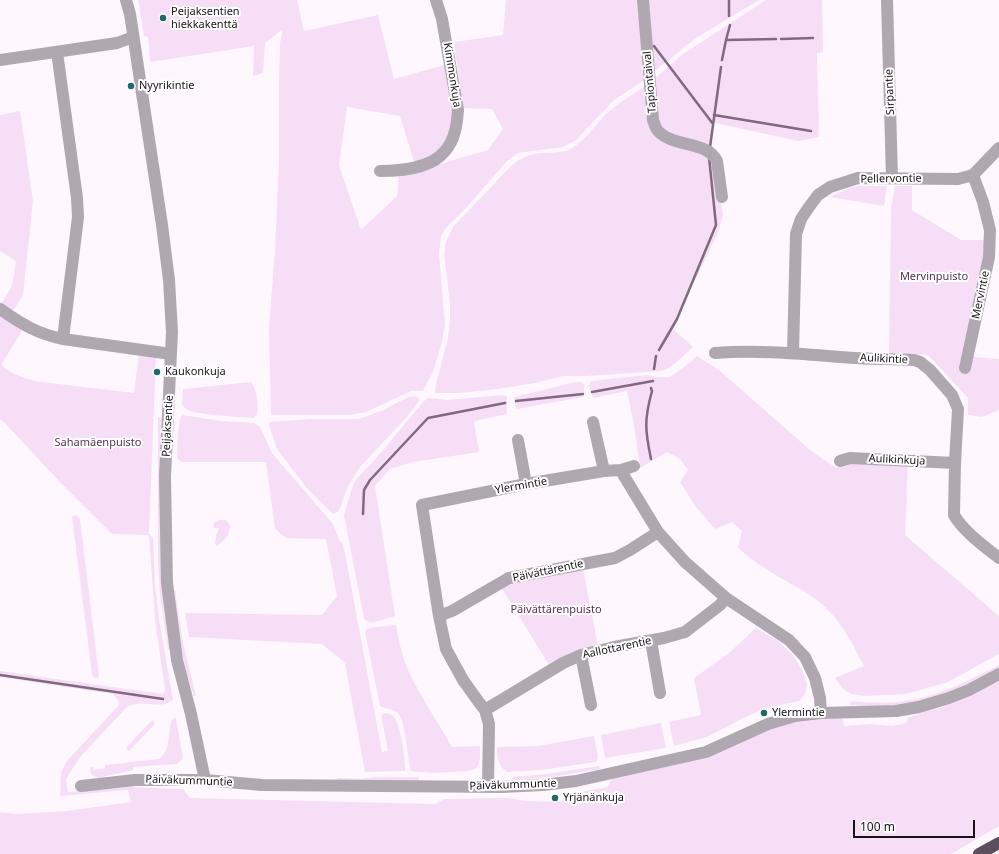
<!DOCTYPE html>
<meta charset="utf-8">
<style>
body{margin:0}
#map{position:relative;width:999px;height:854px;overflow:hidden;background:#fef7fe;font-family:"Noto Sans",sans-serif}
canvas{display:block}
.scale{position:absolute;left:853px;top:820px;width:122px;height:18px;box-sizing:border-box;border:2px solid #181217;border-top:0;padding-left:5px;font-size:12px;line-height:14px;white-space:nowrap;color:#181217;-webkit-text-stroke:3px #fff;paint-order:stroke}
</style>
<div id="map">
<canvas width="999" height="854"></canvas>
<div class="scale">100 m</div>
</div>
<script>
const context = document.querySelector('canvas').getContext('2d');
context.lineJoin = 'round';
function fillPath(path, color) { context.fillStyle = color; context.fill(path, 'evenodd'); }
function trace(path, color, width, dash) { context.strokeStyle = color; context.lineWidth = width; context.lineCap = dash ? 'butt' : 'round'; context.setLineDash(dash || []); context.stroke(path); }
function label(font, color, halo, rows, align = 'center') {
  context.font = font + ' "Noto Sans",sans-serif'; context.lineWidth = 4; context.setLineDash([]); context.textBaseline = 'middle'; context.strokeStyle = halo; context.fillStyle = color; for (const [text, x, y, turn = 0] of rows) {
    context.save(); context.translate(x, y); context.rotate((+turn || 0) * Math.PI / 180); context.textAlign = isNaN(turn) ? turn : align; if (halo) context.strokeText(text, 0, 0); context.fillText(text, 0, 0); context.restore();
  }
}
fillPath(new Path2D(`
 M 138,0 L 297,0 L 304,31 L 378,15 L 394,79 L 448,64 L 454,110 L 452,133 L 443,151 L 415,165 L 400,116 L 347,107 L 339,165 L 361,230 L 397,196 L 399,173 L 416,171 L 488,150 L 503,129 L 492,109 L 463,108 L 454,42 L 503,35 L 506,0 L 638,0 L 646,79 L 614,100 L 575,141 L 563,147 L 518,153 L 507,161 L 466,208 L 445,229 L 441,237 L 439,253 L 445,324 L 442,342 L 433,372 L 423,391 L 411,391 L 366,412 L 350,415 L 271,415 L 269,327 L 275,251 L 279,161 L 279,79 L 280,43 L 283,29 L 265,43 L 263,73 L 253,76 L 254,46 L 150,62 L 148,37 L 144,36 Z
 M 647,0 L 759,0 L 696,38 L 655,71 L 653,70 Z
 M 766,0 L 822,0 L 823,52 L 817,53 L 819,137 L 798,141 L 711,122 L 712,146 C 694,142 668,140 658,123 C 655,118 654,88 653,80 L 683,54 Z
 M 648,85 L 650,123 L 704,153 L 714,161 L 723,215 L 718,233 L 672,328 L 693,347 L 671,367 L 662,371 L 586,376 L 563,376 L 535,383 L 497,389 L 459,393 L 435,393 L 436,384 L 448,338 L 450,321 L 450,303 L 444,253 L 446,242 L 453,227 L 511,166 C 517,161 523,157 530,155 C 544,151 560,155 572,148 C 586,140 594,126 605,115 C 618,103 633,94 648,85 Z
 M 20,111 L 33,201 L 23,295 L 11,314 L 0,306 L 12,286 L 16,261 L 0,251 L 0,115 Z
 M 858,186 L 887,186 L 884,206 L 830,197 L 849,188 Z
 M 895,186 L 912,186 L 912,210 L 961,240 L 985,240 L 973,357 L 999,359 L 999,410 L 982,417 L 968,415 L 968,398 L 928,355 L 889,353 L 891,208 Z
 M 0,314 L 22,331 L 1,365 L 14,374 L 34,381 L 134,393 L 139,354 L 156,355 L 149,534 L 153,538 L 155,585 L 159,619 L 173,700 C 158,711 144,698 127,707 L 81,756 L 67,777 L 66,780 L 68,792 L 130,787 L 183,789 L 190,798 L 434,804 L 445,799 L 509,798 L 525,801 L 560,802 L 586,791 L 608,787 L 614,773 L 706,752 L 768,724 L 842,712 L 844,726 L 871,724 L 892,726 L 906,723 L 908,718 L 923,712 L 944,707 L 999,681 L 999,826 L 951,854 L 0,854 L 0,812 L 18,814 L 67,811 L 131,802 L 128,790 L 60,796 L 61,773 L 66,762 L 118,706 L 119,702 L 113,694 L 0,677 L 0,671 L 163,694 L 165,690 L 155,619 L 149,535 L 112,534 L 58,480 L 5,423 L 0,419 Z
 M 697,356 L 719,370 L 810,450 L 836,468 L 863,459 L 908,466 L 905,535 L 999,616 L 999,654 L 948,682 L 906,694 L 865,696 L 851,694 L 842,688 L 835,678 L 864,666 C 853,645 843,624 825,607 C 807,590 783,581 763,567 C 754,561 746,555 738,548 L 742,531 L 732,522 L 715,529 L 696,507 L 680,482 L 688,470 L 680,459 L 667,452 L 640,468 L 634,425 L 627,391 L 593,398 L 589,385 L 591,381 L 646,375 L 658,377 L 670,377 L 683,368 Z
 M 251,382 C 257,391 259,404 257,415 L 253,418 C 241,417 194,415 186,409 C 184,408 184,406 182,404 L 183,389 Z
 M 575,382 L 581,382 L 584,385 L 584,397 L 516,409 L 514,398 L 515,397 Z
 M 503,395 L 507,397 L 507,414 L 474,421 L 479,452 L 413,462 L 390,469 L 375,486 L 395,616 L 371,623 L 364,619 L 344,515 L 353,485 L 358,477 L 373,462 L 423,402 L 428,398 L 447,400 Z
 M 415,396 L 419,398 L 419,401 L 406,418 L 360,467 L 348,486 L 339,511 L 333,514 L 306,487 L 277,449 L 269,425 L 269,422 L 311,419 L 359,419 L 383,410 L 408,397 Z
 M 183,415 L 221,421 L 254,423 L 260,427 L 272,453 L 333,524 L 339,540 L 342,543 L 345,553 L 382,752 L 388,751 L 381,716 L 384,713 C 387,713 391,714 393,716 C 400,721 406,761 405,771 L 365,772 L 345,663 L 322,644 L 189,637 L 185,613 L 322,615 L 337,596 L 326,539 L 286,538 L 275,529 L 266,462 L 181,462 L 177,458 L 178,433 L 180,418 Z
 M 158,417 L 161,417 L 161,454 L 171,648 L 168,649 L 160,595 L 158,563 Z
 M 75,515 L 79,517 L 80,519 L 99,676 L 98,678 L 94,678 L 92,674 L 72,517 Z
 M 218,520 L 226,520 L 230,526 C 229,536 225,540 217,546 L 215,544 L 216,535 L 219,529 L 218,528 L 214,528 L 213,524 Z
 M 583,569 L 598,646 L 571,653 L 549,665 L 501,587 L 512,582 Z
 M 172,590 L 175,590 L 183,643 L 196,696 L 194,696 C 181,663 178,626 172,590 Z
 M 396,625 C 399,641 402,657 409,672 C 421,698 438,722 452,747 L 480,746 L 480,757 L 479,764 L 475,769 L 468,771 L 434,773 L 411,771 L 410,769 C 408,757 405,720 398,713 C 393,709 386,709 380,706 L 365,632 L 367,629 L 375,627 Z
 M 756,628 L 777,640 L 793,655 L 802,670 L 807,684 L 805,694 L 799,701 L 766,708 L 743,718 L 707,737 L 674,746 L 669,722 L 701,715 L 694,678 L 728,654 Z
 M 999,665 L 999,670 C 980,679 961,690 941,696 C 910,705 882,708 850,705 L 850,702 L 852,701 C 872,703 891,704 910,700 C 942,695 971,679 999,665 Z
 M 173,718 L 176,718 L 183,758 L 177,764 L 133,767 L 133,770 L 98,778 L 92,775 L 90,771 L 91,767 L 93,767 L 94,770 L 105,768 L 105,765 L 159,759 C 173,748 166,732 173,718 Z
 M 152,720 L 155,724 L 129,751 L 126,748 Z
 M 661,723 L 666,748 L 605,758 L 601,735 Z
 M 594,736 L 598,757 L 597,761 L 595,762 L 542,770 L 507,772 C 498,766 497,757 497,747 L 538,746 Z
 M 599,766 L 600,769 L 552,777 L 517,780 L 511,779 L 513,777 L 546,774 Z
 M 377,777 L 419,777 L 419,782 L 336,780 L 338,778 L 361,779 Z`), '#f7def7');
trace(new Path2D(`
 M 729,0 L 729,16
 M 781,39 L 813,38
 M 726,40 L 776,39
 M 654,46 L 713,124
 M 722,60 L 726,40 L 730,25
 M 714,115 L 811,131
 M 710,147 L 721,67
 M 659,350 L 677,319 L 716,225 L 709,157
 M 654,369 L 656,356
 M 592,392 L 653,381
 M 516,401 L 583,394
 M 651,459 C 645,430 644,420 652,391 L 651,388
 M 363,514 L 364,490 L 370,480 L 428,418 L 505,403
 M 0,675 L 163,699`), '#806a7f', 2.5);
trace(new Path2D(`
 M 126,0 L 130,14 L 162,225 L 169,280 L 172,332 L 165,476 L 167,583 L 177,660 L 191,714 L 205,780
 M 643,0 L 653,120 C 654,123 656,129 658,131 C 674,148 706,140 717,161 L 722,197
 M 887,0 L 892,178
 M 57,52 L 77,198 L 78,217 L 63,339 L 171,354
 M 0,60 L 117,43 L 133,37
 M 380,171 C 400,171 432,168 445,151 C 455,140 457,124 458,110 L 442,19 L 436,0
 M 0,309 C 21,324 38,334 63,339
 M 715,353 C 753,350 791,353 828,356 C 857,359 886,359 914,360 L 920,362 L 930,370 L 952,395 L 958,409 L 955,463 L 954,515 C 963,531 985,547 999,558
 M 793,353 L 796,234 L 801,219 L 809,207 L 818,195 L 830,187 L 858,178 L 958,179 L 973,175 L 999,148
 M 965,368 L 989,257 L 990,230 L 983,202 L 973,175
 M 593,422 L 604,471
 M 518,440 L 526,484
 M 840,461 L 850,458 L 955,463
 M 621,470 L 624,476 L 658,532 L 685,562 L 726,598 L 789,640 L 805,657 L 815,678 L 820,698 L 821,713
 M 439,616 L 452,611 L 509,578 L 615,558 L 630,550 L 658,532
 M 651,641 L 660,693
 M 581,655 L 591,705
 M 485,710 L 563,663 L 581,655 L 614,647 L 664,638 L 685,632 L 720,605 L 726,598
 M 81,786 L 135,780 L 205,780 L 262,785 L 502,787 L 543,785 L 576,781 L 706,752 L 768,724 L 795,716 L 821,713 L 896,711 L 919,707 L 949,698 L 969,690 L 999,674
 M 488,786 L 489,724 L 485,710 L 478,701 L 463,680 L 446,649 L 439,616 L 422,505 L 526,484 L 604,471 L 621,470 L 634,466`), '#b0a8b0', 12);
trace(new Path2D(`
 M 979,854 L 999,843`), '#5d4e5d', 12);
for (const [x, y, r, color] of [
 [163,18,4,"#1d6a69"],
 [131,86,4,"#1d6a69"],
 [157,372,4,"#1d6a69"],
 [764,713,4,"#1d6a69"],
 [555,798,4,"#1d6a69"]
]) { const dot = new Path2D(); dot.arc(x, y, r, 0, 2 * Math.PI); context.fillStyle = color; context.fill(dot); trace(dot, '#fff', 1.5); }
label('11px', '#181217', '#fff', [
 ["Peijaksentien",171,12],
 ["hiekkakenttä",171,25],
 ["Nyyrikintie",139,86],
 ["Kaukonkuja",165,372],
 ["Ylermintie",772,713],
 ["Yrjänänkuja",563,798]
], 'left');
label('11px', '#181217', '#fff', [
 ["Kimmonkuja",452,75,81],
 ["Tapiontaival",650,82,-95],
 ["Sirpantie",890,92,-92],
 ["Pellervontie",891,179,-1],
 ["Mervintie",981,295,-78],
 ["Aulikintie",884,359,3],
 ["Peijaksentie",168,426,-87],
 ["Aulikinkuja",897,460,3],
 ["Ylermintie",521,486,-10],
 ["Päivättärentie",548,571,-12],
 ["Aallottarentie",617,648,-12],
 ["Päiväkummuntie",189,781,2],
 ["Päiväkummuntie",513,785,-2]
]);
label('11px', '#5a335a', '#fff', [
 ["Mervinpuisto",934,277],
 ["Sahamäenpuisto",98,443],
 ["Päivättärenpuisto",556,610]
]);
</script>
